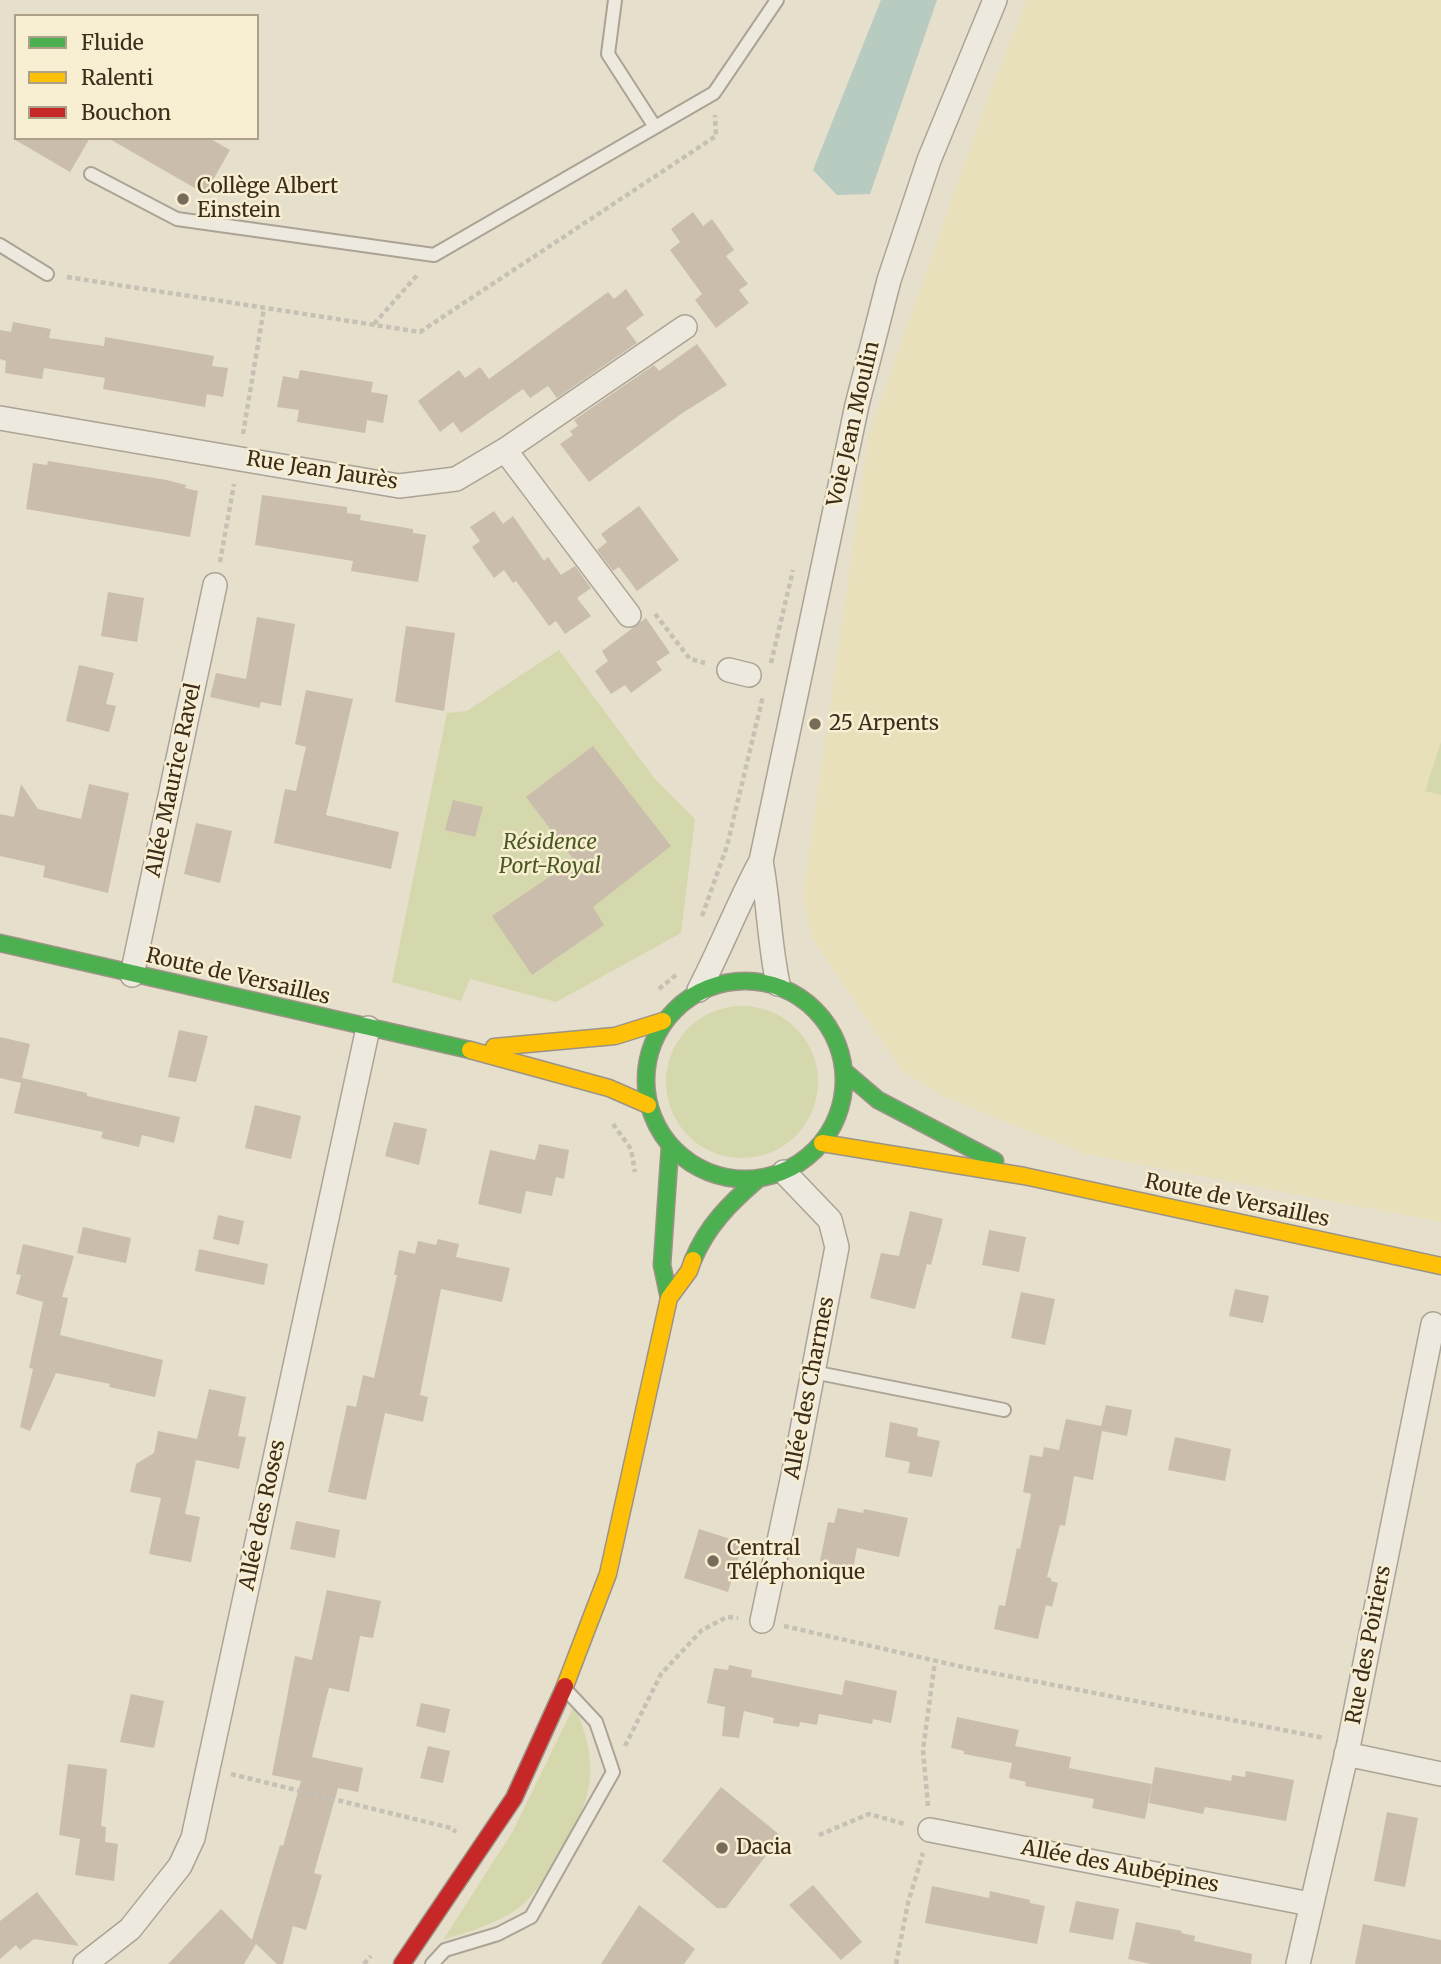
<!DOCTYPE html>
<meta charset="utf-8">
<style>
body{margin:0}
#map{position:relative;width:1441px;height:1964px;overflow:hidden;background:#e6dfcb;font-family:Merriweather,serif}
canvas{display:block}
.legend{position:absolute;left:14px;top:14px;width:245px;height:126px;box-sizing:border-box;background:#f8eed1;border:2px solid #aca089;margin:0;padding:9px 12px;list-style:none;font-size:21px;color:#3b2c1c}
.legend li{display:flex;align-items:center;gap:14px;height:35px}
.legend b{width:35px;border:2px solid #aca089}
</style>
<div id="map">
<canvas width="1441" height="1964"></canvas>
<ul class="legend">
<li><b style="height:9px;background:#4caf50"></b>Fluide</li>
<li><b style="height:9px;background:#ffc107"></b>Ralenti</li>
<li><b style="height:9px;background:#c62828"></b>Bouchon</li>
</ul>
</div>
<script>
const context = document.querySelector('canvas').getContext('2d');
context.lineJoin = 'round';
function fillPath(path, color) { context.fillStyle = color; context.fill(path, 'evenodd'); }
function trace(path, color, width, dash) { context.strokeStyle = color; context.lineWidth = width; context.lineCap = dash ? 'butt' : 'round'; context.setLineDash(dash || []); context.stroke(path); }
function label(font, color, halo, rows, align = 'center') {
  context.font = font + ' Merriweather,serif'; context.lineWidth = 5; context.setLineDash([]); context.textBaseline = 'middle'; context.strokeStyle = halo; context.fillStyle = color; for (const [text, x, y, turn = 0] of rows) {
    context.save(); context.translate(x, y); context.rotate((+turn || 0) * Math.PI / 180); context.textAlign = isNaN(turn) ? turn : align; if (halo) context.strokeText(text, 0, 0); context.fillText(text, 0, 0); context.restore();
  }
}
fillPath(new Path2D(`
 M 1027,0 L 1441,0 L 1441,742 L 1425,790 L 1441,795 L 1441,1222 L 1085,1154 L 945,1097 L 904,1073 L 812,938 L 803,896 L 869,435 L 986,103 Z`), '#e7e0ba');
fillPath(new Path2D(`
 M 559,650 L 654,778 L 695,819 L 681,933 L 556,1002 L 470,979 L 461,1001 L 392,982 L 447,713 L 467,711 Z
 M 1441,742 L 1441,795 L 1425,791 Z
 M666 1082a76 76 0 1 1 152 0a76 76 0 1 1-152 0Z
 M 574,1706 C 604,1771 590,1805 554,1862 C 543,1879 534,1897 517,1909 C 496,1924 467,1932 443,1940 L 513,1831 Z`), '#d5d7ac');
fillPath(new Path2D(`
 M 881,0 L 937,0 L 870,194 L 837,195 L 813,170 Z`), '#b7cbc0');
fillPath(new Path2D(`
 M 12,138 L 90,138 L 70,172 Z
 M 108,138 L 209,138 L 230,150 L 205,194 Z
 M 693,212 L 703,226 L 712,219 L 734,250 L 726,256 L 748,284 L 739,290 L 749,303 L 716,328 L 695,300 L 702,294 L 670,250 L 680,242 L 671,229 Z
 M 626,289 L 644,315 L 626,328 L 637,343 L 557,398 L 548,386 L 530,398 L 523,389 L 461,433 L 453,422 L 440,432 L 418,401 L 459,370 L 465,378 L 480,367 L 489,379 L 608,292 L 614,299 Z
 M 13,322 L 51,329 L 49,338 L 104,346 L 105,337 L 214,356 L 212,366 L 228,368 L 223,397 L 207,394 L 205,407 L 103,389 L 105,378 L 44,368 L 42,379 L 5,373 L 6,361 L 0,359 L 0,330 L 11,332 Z
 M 697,344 L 727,385 L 681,414 L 589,482 L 560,444 L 573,435 L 570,431 L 578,426 L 574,420 L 654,365 L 659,371 Z
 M 300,370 L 373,382 L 371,392 L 388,395 L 383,423 L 367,420 L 365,433 L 297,422 L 299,410 L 277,407 L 283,376 L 298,379 Z
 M 48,461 L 167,480 L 186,485 L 185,488 L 198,491 L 190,537 L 26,509 L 33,463 L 47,465 Z
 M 262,495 L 347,507 L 347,513 L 361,515 L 360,520 L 413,529 L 413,533 L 426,535 L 418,582 L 351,571 L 353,561 L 255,545 Z
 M 639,506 L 679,560 L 637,591 L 619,567 L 613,571 L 597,550 L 607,542 L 601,534 Z
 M 494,511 L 503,524 L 513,516 L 544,561 L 548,557 L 561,575 L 575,566 L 591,588 L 577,598 L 591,616 L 565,634 L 556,621 L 549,626 L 516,581 L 513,583 L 504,570 L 494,578 L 472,547 L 480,541 L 470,527 Z
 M 108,592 L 144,598 L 137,642 L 101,636 Z
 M 257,617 L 295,624 L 281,706 L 261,702 L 259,708 L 210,697 L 216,673 L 246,679 Z
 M 646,618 L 670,653 L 656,662 L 662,670 L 631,693 L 625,685 L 611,694 L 595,671 L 608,661 L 602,651 Z
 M 406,626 L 455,633 L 444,711 L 395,702 Z
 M 79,665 L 114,673 L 106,704 L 116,706 L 109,732 L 66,721 Z
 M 306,690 L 353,699 L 326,815 L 399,832 L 391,869 L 274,843 L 285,789 L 296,791 L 306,747 L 295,744 Z
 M 593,746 L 671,846 L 593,907 L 604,925 L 532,975 L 492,916 L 574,860 L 526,797 Z
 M 21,784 L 38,809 L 81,819 L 89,784 L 129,793 L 108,893 L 43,877 L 45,866 L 0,856 L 0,814 L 14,817 Z
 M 453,800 L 483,807 L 475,837 L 445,830 Z
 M 196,823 L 232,831 L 220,883 L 184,874 Z
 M 179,1030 L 208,1036 L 196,1082 L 168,1077 Z
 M 0,1037 L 30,1044 L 22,1078 L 87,1093 L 87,1096 L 180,1117 L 174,1143 L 142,1135 L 139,1147 L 101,1138 L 103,1132 L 14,1113 L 21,1083 L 0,1078 Z
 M 255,1105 L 301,1116 L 291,1159 L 245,1148 Z
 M 394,1122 L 427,1129 L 419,1165 L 385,1156 Z
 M 539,1144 L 569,1150 L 564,1179 L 556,1177 L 552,1196 L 526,1191 L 521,1214 L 478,1204 L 490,1150 L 535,1160 Z
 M 910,1211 L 943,1219 L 931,1265 L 927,1264 L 915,1309 L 870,1298 L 881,1253 L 899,1256 Z
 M 218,1215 L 244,1221 L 239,1245 L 213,1239 Z
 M 83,1227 L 131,1238 L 126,1263 L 77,1253 Z
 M 989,1230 L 1026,1237 L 1019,1272 L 982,1265 Z
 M 438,1239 L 459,1244 L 456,1257 L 510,1268 L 502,1302 L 441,1289 L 420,1395 L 428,1397 L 423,1422 L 385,1413 L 366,1500 L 328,1492 L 347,1405 L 356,1407 L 363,1375 L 374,1378 L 397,1275 L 394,1275 L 399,1250 L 415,1254 L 418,1241 L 436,1245 Z
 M 23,1244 L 74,1256 L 62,1297 L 68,1298 L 60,1335 L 163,1360 L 155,1397 L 109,1387 L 110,1384 L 56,1373 L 30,1431 L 20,1427 L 33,1369 L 29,1368 L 43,1302 L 16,1294 L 21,1275 L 16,1274 Z
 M 199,1249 L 268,1264 L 264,1285 L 195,1271 Z
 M 1235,1289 L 1269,1296 L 1263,1323 L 1229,1316 Z
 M 1021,1292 L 1055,1299 L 1045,1345 L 1011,1338 Z
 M 209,1389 L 246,1397 L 238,1436 L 246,1437 L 239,1469 L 196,1460 L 185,1514 L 200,1517 L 191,1562 L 149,1554 L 161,1498 L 130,1492 L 136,1464 L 154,1453 L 158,1431 L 197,1439 Z
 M 1106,1405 L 1132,1410 L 1127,1436 L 1102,1431 L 1093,1480 L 1074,1476 L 1065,1526 L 1060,1525 L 1047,1577 L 1051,1578 L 1051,1581 L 1058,1583 L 1052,1607 L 1046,1605 L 1038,1639 L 994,1629 L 999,1605 L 1005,1606 L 1017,1548 L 1020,1549 L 1031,1494 L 1023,1492 L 1030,1455 L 1042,1457 L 1044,1447 L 1059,1450 L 1066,1419 L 1101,1426 Z
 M 890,1422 L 918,1428 L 917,1436 L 940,1441 L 932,1477 L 908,1473 L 910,1462 L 885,1457 Z
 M 1175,1437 L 1231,1449 L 1225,1481 L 1168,1470 Z
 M 838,1508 L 863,1513 L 864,1509 L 908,1518 L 899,1557 L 857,1548 L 853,1569 L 820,1561 L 828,1522 L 834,1523 Z
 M 296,1521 L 340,1530 L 335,1558 L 290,1549 Z
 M 699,1529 L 743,1543 L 728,1592 L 684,1578 Z
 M 327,1590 L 381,1601 L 373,1638 L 360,1636 L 349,1692 L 329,1688 L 324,1707 L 312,1757 L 363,1768 L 358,1792 L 338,1788 L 314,1873 L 322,1875 L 306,1930 L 293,1926 L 283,1964 L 277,1964 L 256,1944 L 244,1964 L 168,1964 L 221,1909 L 252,1940 L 280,1845 L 283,1846 L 301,1781 L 272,1775 L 295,1656 L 312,1660 Z
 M 729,1665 L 752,1670 L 751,1677 L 842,1695 L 845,1680 L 897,1691 L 891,1723 L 873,1719 L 872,1724 L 819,1714 L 817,1725 L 800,1722 L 799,1727 L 773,1723 L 774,1718 L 744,1711 L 739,1738 L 722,1736 L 725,1707 L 707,1703 L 714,1668 L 728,1670 Z
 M 131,1694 L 164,1701 L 154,1748 L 120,1742 Z
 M 421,1703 L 450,1709 L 445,1733 L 416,1726 Z
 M 957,1717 L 1019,1730 L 1015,1746 L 1071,1757 L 1069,1768 L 1152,1784 L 1145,1819 L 1092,1808 L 1094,1799 L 1025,1786 L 1026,1782 L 1009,1778 L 1012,1763 L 964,1754 L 964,1751 L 951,1748 Z
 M 428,1746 L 450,1751 L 443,1783 L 420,1778 Z
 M 68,1764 L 107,1769 L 101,1826 L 106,1827 L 105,1842 L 118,1844 L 114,1881 L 75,1875 L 80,1839 L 59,1835 Z
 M 1155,1767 L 1231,1781 L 1232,1775 L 1245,1777 L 1246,1771 L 1294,1780 L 1286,1821 L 1205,1807 L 1203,1814 L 1149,1803 Z
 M 721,1787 L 781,1836 L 726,1908 L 717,1908 L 662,1861 Z
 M 1387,1812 L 1418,1818 L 1405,1887 L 1374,1881 Z
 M 813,1885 L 862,1942 L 841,1960 L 789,1905 Z
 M 932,1886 L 989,1898 L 990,1891 L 1030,1900 L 1030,1903 L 1045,1906 L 1037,1944 L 925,1923 Z
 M 37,1892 L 79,1946 L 34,1939 L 20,1950 L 16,1945 L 0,1959 L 0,1921 Z
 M 1076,1901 L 1119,1909 L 1113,1940 L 1069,1932 Z
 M 639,1905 L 695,1949 L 684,1964 L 601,1964 Z
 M 1136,1922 L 1182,1931 L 1181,1933 L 1195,1936 L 1194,1941 L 1252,1954 L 1251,1964 L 1151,1964 L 1128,1959 Z
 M 1363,1924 L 1441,1940 L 1441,1964 L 1355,1964 Z`), '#cabdac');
const lane = new Path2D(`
 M 615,0 L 608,54 L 655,127
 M 91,174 L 177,219 L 434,255 L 714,93 L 777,0
 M 0,245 L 47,274
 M 813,1372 L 1004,1410
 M 432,1964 L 445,1950 L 498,1934 L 531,1917 L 613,1772 L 596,1722 L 566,1690`);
const street = new Path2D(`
 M 0,418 L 399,486 L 456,479 L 505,450 L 685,327
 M 505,450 L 629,615
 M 729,670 L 749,675
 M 761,861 C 769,903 769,942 778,984
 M 132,975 L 215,585
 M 699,990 C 721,948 738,903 761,861 L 857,405 L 889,280 L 929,160 L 995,0
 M 762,1621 L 796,1461 L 837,1247 L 830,1220 L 784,1172
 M 1346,1754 L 1441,1774
 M 930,1830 L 1310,1904
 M 85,1964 L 130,1929 L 180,1866 L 193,1838 L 368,1028
 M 1298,1964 L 1349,1743 L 1433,1324`);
const fast = new Path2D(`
 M 0,943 L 470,1050
 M646 1080a99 99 0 1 1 198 0a99 99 0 1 1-198 0Z
 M 844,1071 L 878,1100 L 995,1161
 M 693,1260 C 707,1226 730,1203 758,1179
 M 669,1298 L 662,1265 L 670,1146`);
const slow = new Path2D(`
 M 494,1047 L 615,1036 L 663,1021
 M 470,1050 L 609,1088 L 648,1105
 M 822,1143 L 1024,1176 L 1441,1266
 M 565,1686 L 608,1574 L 669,1298 L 689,1271 L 693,1260`);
const jam = new Path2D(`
 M 402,1964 L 514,1798 L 565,1686`);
trace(lane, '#aba395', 16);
trace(street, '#aba395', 26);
trace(fast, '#9b9385', 19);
trace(slow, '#9b9385', 19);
trace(jam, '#9b9385', 19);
trace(new Path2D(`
 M 67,277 L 420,332 L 716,136 L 715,115
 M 374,324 L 419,273
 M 243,434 L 264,308
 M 220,562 L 234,484
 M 655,614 L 690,659 L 705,663
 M 771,663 L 793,570
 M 702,916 L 727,846 L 763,696
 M 659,989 L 677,974
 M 613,1124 L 631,1149 L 635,1172
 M 784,1626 L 967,1668 L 1324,1738
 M 625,1746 L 661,1674 L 702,1630 L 727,1617 L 738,1618
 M 231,1774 L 451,1828 L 456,1832
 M 928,1806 L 923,1750 L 935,1661
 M 819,1835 L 869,1814 L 905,1824
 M 364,1964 L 371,1956
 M 896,1964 L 908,1903 L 923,1853`), '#c6c0b5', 4.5, [5, 3.5]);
trace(lane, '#ede9de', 12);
trace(street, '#ede9de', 23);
trace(fast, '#4caf50', 16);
trace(slow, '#ffc107', 16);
trace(jam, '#c62828', 16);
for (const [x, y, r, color] of [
 [183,199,7,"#776b59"],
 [815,724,7,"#776b59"],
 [713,1561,7,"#776b59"],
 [722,1848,7,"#776b59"]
]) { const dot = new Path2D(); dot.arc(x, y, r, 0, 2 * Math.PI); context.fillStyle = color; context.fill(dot); trace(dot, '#f8eed1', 2.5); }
label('21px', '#3b2c1c', '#f8eed1', [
 ["Collège Albert",197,187],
 ["Einstein",197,211],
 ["25 Arpents",829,724],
 ["Central",727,1549],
 ["Téléphonique",727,1573],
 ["Dacia",736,1848]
], 'left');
label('21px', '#3b2c1c', '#f8eed1', [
 ["Voie Jean Moulin",854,424,-77],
 ["Rue Jean Jaurès",322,471,9],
 ["Allée Maurice Ravel",174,780,-78],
 ["Route de Versailles",238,977,13],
 ["Route de Versailles",1237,1201,12],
 ["Allée des Charmes",810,1388,-79],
 ["Allée des Roses",263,1515,-78],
 ["Rue des Poiriers",1369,1645,-79],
 ["Allée des Aubépines",1120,1867,11]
]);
label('italic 21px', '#485921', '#f8eed1', [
 ["Résidence",550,843],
 ["Port-Royal",550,867]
]);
</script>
